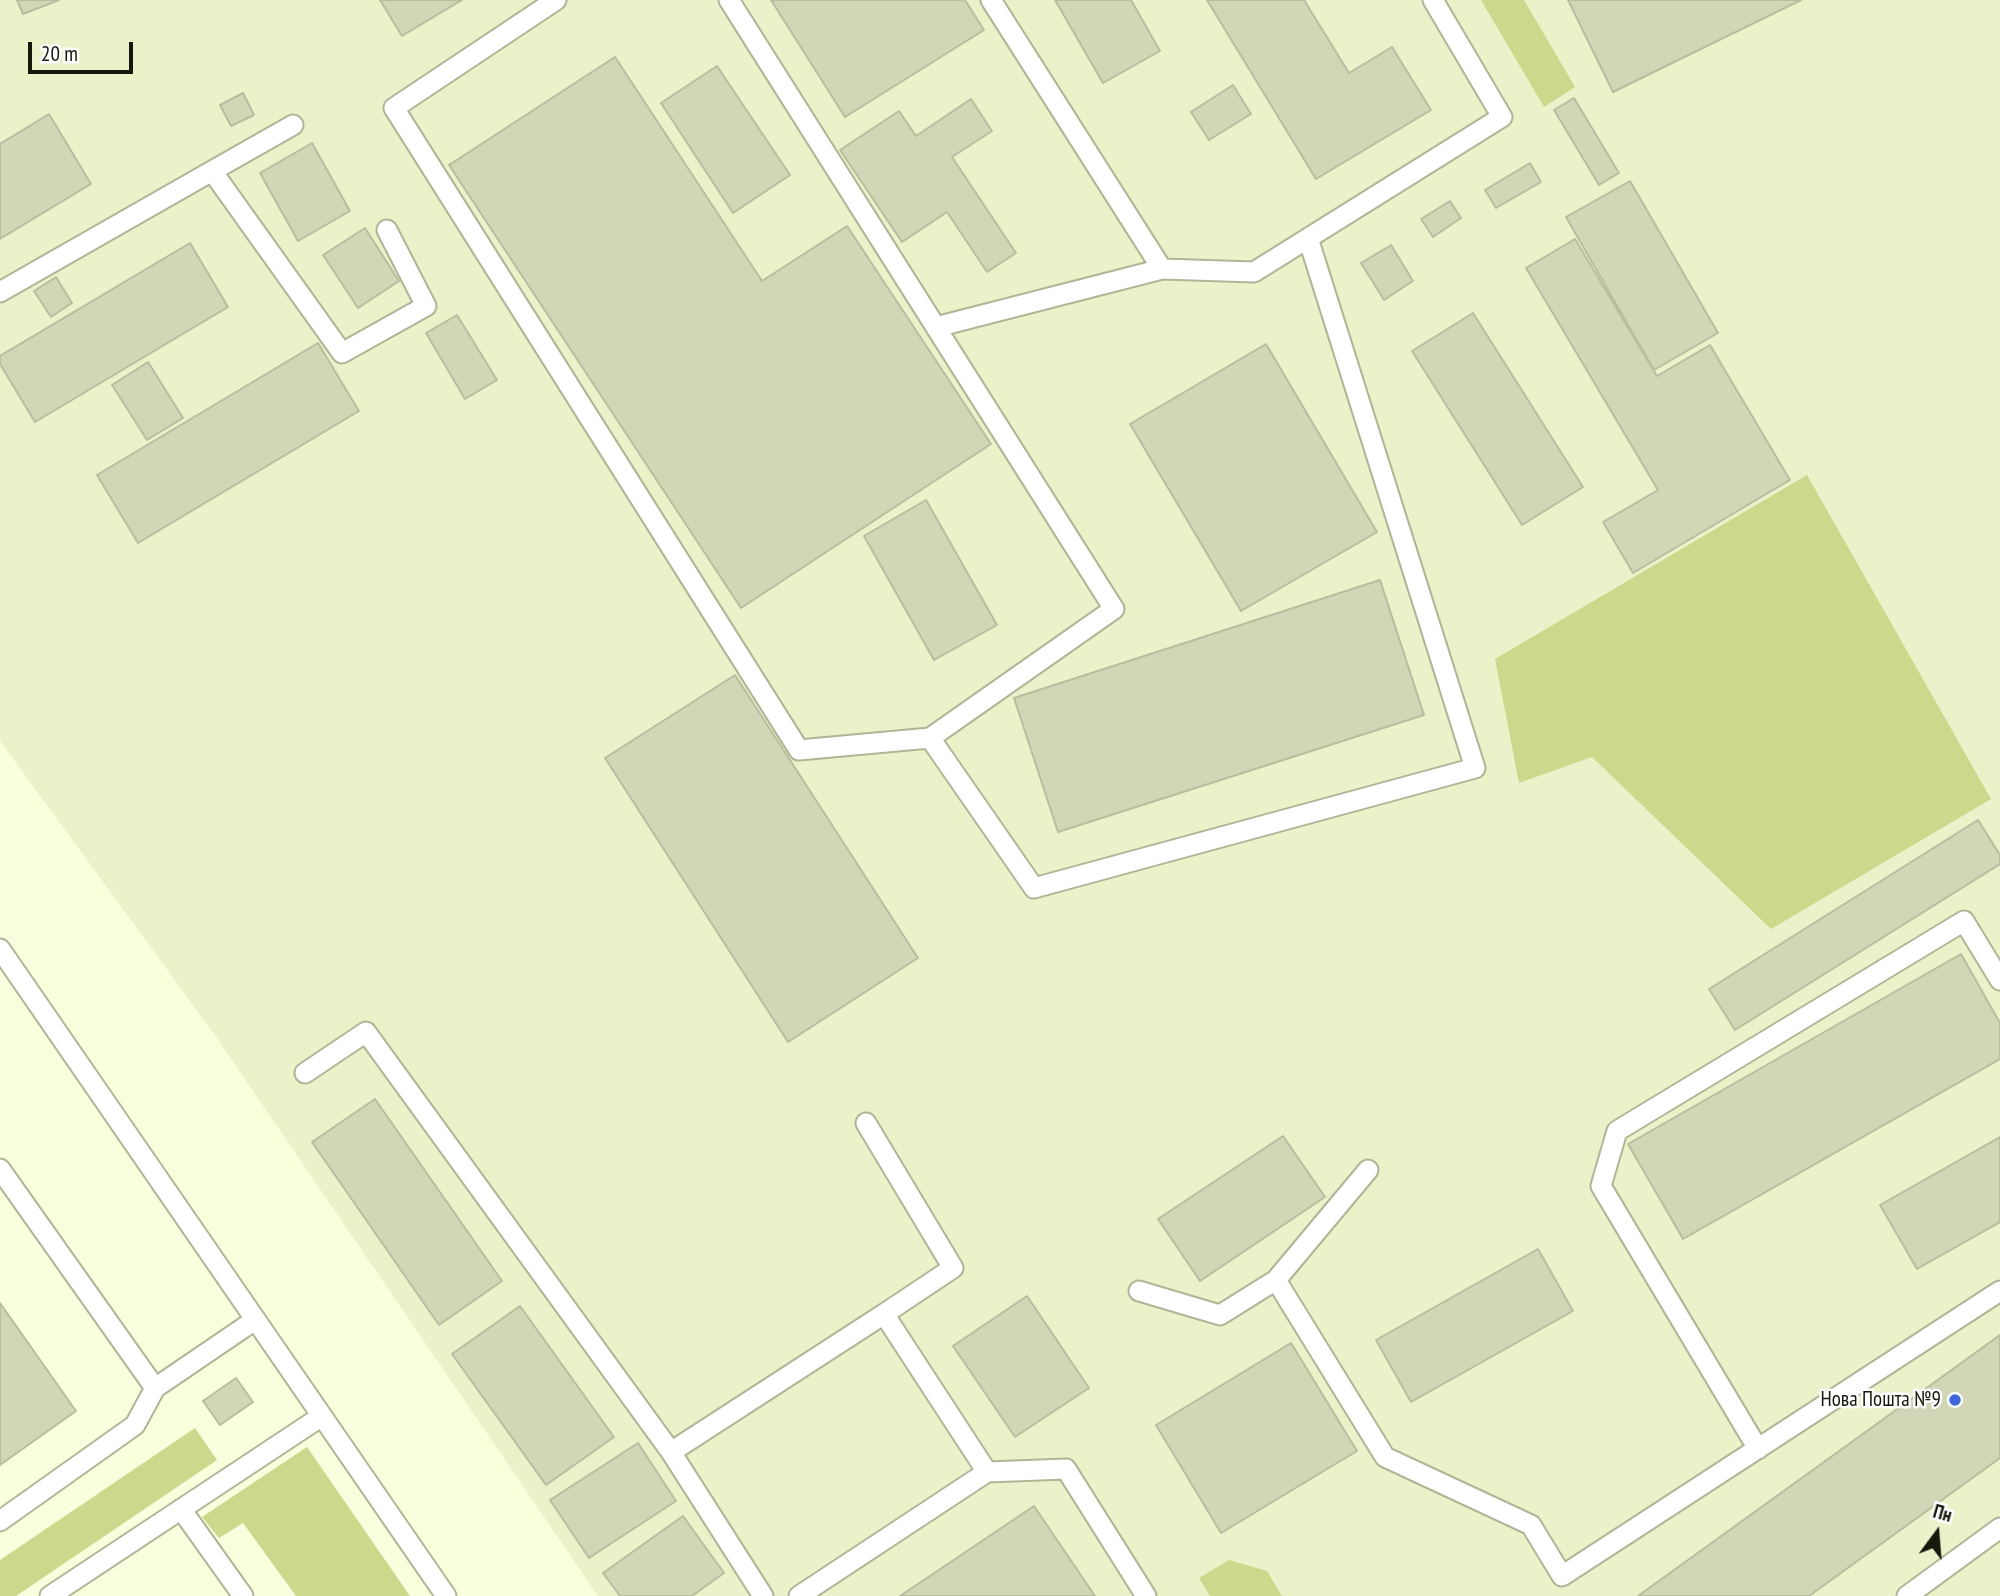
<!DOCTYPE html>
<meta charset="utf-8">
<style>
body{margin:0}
#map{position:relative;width:2000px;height:1596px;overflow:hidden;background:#f8ffdd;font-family:"PT Sans Narrow",sans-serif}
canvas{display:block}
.north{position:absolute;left:1902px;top:1498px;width:70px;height:70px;-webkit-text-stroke:5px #fff;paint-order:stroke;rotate:16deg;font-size:19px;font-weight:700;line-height:28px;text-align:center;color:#16180c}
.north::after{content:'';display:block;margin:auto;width:24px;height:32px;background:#16180c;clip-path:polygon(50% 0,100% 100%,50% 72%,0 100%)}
.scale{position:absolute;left:28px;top:42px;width:105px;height:32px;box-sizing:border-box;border:4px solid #16180c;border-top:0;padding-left:9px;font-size:21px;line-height:24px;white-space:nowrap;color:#16180c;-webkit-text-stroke:5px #fff;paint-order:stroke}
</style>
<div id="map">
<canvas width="2000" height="1596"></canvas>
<div class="north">Пн</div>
<div class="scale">20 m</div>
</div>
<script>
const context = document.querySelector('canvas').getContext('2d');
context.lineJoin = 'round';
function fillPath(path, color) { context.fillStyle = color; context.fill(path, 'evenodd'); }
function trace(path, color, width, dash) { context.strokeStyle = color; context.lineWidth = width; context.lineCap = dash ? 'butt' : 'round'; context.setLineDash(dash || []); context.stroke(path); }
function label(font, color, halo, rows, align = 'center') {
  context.font = font + ' "PT Sans Narrow",sans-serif'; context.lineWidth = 5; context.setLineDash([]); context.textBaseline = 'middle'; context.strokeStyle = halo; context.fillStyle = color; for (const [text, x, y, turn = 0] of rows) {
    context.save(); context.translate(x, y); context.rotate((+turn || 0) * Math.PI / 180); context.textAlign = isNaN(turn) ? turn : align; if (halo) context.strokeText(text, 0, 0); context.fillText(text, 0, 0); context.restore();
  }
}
fillPath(new Path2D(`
 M 0,0 L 2000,0 L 2000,1596 L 598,1596 L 212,1031 L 0,741 Z`), '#ebf2ca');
fillPath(new Path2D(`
 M 1481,0 L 1524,0 L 1575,87 L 1544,107 Z
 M 1807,475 L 1991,799 L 1771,929 L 1592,757 L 1519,783 L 1495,659 Z
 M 195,1428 L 217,1460 L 16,1596 L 0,1596 L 0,1560 Z
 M 307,1447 L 410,1596 L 296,1596 L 243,1523 L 219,1538 L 202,1517 Z
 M 1229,1560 L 1267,1571 L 1282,1596 L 1210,1596 L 1199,1578 Z`), '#ccd88c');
const building = new Path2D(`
 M 17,0 L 59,0 L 23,14 Z
 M 380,0 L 462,0 L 402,36 Z
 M 771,0 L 965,0 L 984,30 L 845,117 Z
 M 1055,0 L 1131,0 L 1160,51 L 1103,83 Z
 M 1207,0 L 1304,0 L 1349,73 L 1392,47 L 1431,110 L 1316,179 Z
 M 1568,0 L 1801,0 L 1613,92 Z
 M 615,57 L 762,281 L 847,226 L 991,444 L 741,608 L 449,165 Z
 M 717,66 L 790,175 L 733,213 L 661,103 Z
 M 1233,85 L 1251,114 L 1209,140 L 1191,112 Z
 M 243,93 L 254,115 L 231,126 L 220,105 Z
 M 1574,98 L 1619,173 L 1599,185 L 1554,110 Z
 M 971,99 L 992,131 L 952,157 L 1016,253 L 987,272 L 947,212 L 902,242 L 840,150 L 899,111 L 916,136 Z
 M 49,114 L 91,184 L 0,239 L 0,144 Z
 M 312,143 L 350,211 L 298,241 L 260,173 Z
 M 1530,163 L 1541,182 L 1496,208 L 1485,190 Z
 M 1630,181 L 1718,333 L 1654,370 L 1566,217 Z
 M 1450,201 L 1461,218 L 1433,237 L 1421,219 Z
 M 365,228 L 399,281 L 358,308 L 323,255 Z
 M 1575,239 L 1657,376 L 1710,345 L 1790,480 L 1633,573 L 1603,522 L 1658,490 L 1526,268 Z
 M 190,243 L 228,307 L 35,422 L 0,364 L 0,356 Z
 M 1391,245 L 1413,281 L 1384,300 L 1361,263 Z
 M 56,277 L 72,303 L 51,317 L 34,291 Z
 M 1473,313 L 1583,487 L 1522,525 L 1412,351 Z
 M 457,315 L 497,380 L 465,399 L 426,333 Z
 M 318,343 L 359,411 L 138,543 L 97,475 Z
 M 1266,344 L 1377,532 L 1241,611 L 1130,424 Z
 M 148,362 L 183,418 L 147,440 L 112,385 Z
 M 926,500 L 997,625 L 934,660 L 864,536 Z
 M 1380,580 L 1424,715 L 1058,832 L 1014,698 Z
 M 735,675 L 918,958 L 788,1042 L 605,758 Z
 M 1978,820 L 2000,855 L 2000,864 L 1735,1030 L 1709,989 Z
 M 1961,954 L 2000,1023 L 2000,1059 L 1683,1239 L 1628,1144 Z
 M 375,1099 L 502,1281 L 439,1325 L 312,1142 Z
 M 1283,1136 L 1325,1197 L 1200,1281 L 1158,1219 Z
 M 2000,1137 L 2000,1222 L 1917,1269 L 1880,1205 Z
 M 1538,1249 L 1573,1311 L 1411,1402 L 1376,1340 Z
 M 1027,1296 L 1089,1388 L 1015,1437 L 953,1346 Z
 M 0,1303 L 76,1411 L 0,1465 Z
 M 520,1306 L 614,1437 L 546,1485 L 452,1354 Z
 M 2000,1335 L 2000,1458 L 1809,1596 L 1638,1596 Z
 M 1291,1343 L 1357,1451 L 1221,1533 L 1156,1425 Z
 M 236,1378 L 253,1402 L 220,1425 L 203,1401 Z
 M 638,1443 L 676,1501 L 589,1558 L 550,1500 Z
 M 1034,1506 L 1095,1596 L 900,1596 Z
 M 683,1516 L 724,1573 L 692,1596 L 620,1596 L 603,1573 Z`);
fillPath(building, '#d0d6b6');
trace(building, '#b7be9e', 2);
const lane = new Path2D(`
 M 556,0 L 394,108 L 799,750 L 930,738 L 1114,609 L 729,0
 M 991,0 L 1162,269
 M 212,171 L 293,125
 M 0,292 L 212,171 L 342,353 L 426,306 L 387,230
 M 936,327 L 1162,269 L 1254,272 L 1502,117 L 1433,0
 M 930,738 L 1034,888 L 1475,768 L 1308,238
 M 0,949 L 446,1596
 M 305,1073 L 366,1032 L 671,1452 L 884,1314 L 987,1472
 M 866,1123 L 953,1268 L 884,1314
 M 0,1169 L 155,1388 L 255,1320
 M 1276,1280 L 1368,1170
 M 1139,1291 L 1220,1315 L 1276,1280 L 1385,1457 L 1531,1525 L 1562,1576 L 2000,1291
 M 1758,1449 L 1601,1186 L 1617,1131 L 1964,921 L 2000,980
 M 671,1452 L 763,1596
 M 181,1509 L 243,1596
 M 0,1521 L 135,1425 L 155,1388
 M 50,1596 L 322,1416
 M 799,1596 L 987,1472 L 1066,1469 L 1146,1596
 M 1907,1596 L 2000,1528`);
trace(lane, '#afb596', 23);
trace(lane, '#fff', 19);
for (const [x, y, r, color] of [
 [1955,1400,7,"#4168da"]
]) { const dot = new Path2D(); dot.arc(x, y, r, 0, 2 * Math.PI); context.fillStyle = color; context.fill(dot); trace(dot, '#fff', 2.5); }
label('21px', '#16180c', '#fff', [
 ["Нова Пошта №9",1941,1400]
], 'right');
</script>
